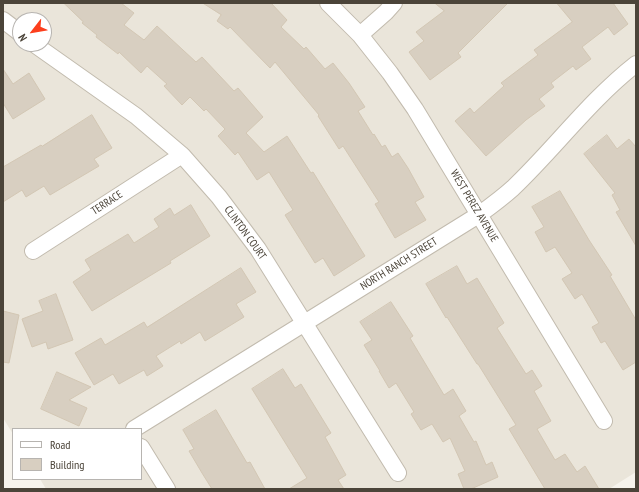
<!DOCTYPE html>
<style>
body{margin:0}
#map{position:relative;width:639px;height:492px;overflow:hidden;background:#f6f3ec;font-family:"PT Sans Narrow",sans-serif}
canvas{display:block}
.frame{position:absolute;inset:0;border:4px solid #4b4439;pointer-events:none}
.legend{position:absolute;left:12px;top:428px;width:130px;height:52px;box-sizing:border-box;background:#fff;border:1px solid #b7b4b0;margin:0;padding:5px 7px;list-style:none;font-size:12px;color:#4b4439}
.legend li{display:flex;align-items:center;gap:8px;height:20px}
.legend b{width:20px;border:1px solid #b7b4b0}
.north{position:absolute;left:12px;top:12px;width:40px;height:40px;box-sizing:border-box;background:#fff;border:1px solid #b7b4b0;border-radius:50%;rotate:239deg;font-size:11px;font-weight:700;line-height:16px;text-align:center;color:#4b4439}
.north::after{content:'';display:block;margin:auto;width:14px;height:18px;background:#fc3f1d;clip-path:polygon(50% 0,100% 100%,50% 72%,0 100%)}
</style>
<div id="map">
<canvas width="639" height="492"></canvas>
<div class="frame"></div>
<ul class="legend">
<li><b style="height:5px;background:#fff"></b>Road</li>
<li><b style="height:11px;background:#d8cfc1"></b>Building</li>
</ul>
<div class="north">N</div>
</div>
<script>
const context = document.querySelector('canvas').getContext('2d');
context.lineJoin = 'round';
function fillPath(path, color) { context.fillStyle = color; context.fill(path, 'evenodd'); }
function trace(path, color, width, dash) { context.strokeStyle = color; context.lineWidth = width; context.lineCap = dash ? 'butt' : 'round'; context.setLineDash(dash || []); context.stroke(path); }
function label(font, color, halo, rows, align = 'center') {
  context.font = font + ' "PT Sans Narrow",sans-serif'; context.lineWidth = 3; context.setLineDash([]); context.textBaseline = 'middle'; context.strokeStyle = halo; context.fillStyle = color; for (const [text, x, y, turn = 0] of rows) {
    context.save(); context.translate(x, y); context.rotate((+turn || 0) * Math.PI / 180); context.textAlign = isNaN(turn) ? turn : align; if (halo) context.strokeText(text, 0, 0); context.fillText(text, 0, 0); context.restore();
  }
}
fillPath(new Path2D(`
 M 3,3 L 636,3 L 636,472 L 609,489 L 46,489 L 40,479 L 141,479 L 141,429 L 13,429 L 13,434 L 3,418 ZM 20,20 L 44,20 L 44,44 L 20,44 Z`), '#eae5da');
const building = new Path2D(`
 M 64,3 L 121,3 L 134,13 L 124,25 L 144,40 L 157,26 L 196,62 L 202,57 L 234,91 L 238,88 L 263,117 L 246,133 L 264,152 L 287,136 L 311,173 L 313,172 L 365,256 L 334,276 L 323,258 L 315,263 L 285,215 L 293,210 L 269,172 L 257,180 L 238,152 L 235,155 L 218,136 L 225,129 L 206,109 L 204,111 L 190,97 L 182,105 L 164,86 L 167,84 L 147,66 L 141,73 L 119,52 L 118,54 L 96,37 L 97,35 L 82,23 L 83,22 Z
 M 203,3 L 271,3 L 287,20 L 281,27 L 304,49 L 306,47 L 325,69 L 333,63 L 349,83 L 365,107 L 358,111 L 373,135 L 374,134 L 382,147 L 385,145 L 392,157 L 398,153 L 408,168 L 424,197 L 415,202 L 426,220 L 395,238 L 375,204 L 379,202 L 343,146 L 339,149 L 318,116 L 319,115 L 275,62 L 270,68 L 230,27 L 228,29 L 217,21 L 221,15 Z
 M 435,3 L 508,3 L 458,53 L 461,57 L 430,80 L 409,52 L 424,41 L 416,32 L 444,11 Z
 M 557,3 L 613,3 L 628,24 L 614,35 L 608,27 L 582,47 L 591,59 L 576,70 L 573,66 L 551,83 L 554,87 L 539,99 L 545,106 L 526,120 L 486,156 L 455,121 L 470,108 L 474,113 L 504,86 L 501,83 L 538,55 L 534,50 L 572,22 Z
 M 3,69 L 13,84 L 29,73 L 45,99 L 13,119 L 3,103 Z
 M 92,115 L 112,148 L 94,159 L 99,166 L 50,195 L 44,186 L 26,197 L 22,190 L 3,202 L 3,167 L 41,145 L 42,146 Z
 M 607,135 L 617,149 L 629,139 L 636,147 L 636,246 L 616,212 L 620,210 L 612,195 L 615,193 L 584,154 Z
 M 560,191 L 589,240 L 612,275 L 610,276 L 636,320 L 636,362 L 623,370 L 605,341 L 601,343 L 592,327 L 599,323 L 582,294 L 575,299 L 562,279 L 572,273 L 555,247 L 546,252 L 535,232 L 544,227 L 532,207 Z
 M 191,205 L 210,236 L 170,261 L 171,263 L 92,311 L 73,282 L 91,270 L 85,260 L 128,234 L 134,243 L 159,227 L 154,219 L 170,208 L 174,215 Z
 M 457,266 L 467,284 L 477,278 L 504,323 L 497,328 L 526,374 L 532,370 L 542,386 L 534,391 L 551,421 L 537,429 L 555,460 L 565,454 L 577,472 L 585,466 L 599,489 L 545,489 L 509,429 L 516,425 L 478,364 L 477,364 L 447,317 L 446,318 L 426,284 Z
 M 241,268 L 256,292 L 236,304 L 244,317 L 205,341 L 200,332 L 181,344 L 180,341 L 156,356 L 163,366 L 147,376 L 144,370 L 119,384 L 113,374 L 94,385 L 75,353 L 101,338 L 105,345 L 144,322 L 147,327 Z
 M 56,294 L 73,340 L 48,349 L 46,342 L 32,347 L 22,319 L 43,311 L 39,301 Z
 M 391,302 L 413,336 L 410,338 L 444,395 L 453,389 L 466,411 L 459,416 L 474,442 L 476,441 L 486,465 L 492,462 L 498,477 L 471,489 L 464,489 L 458,474 L 465,471 L 450,438 L 443,442 L 432,424 L 421,430 L 411,414 L 414,412 L 396,383 L 389,388 L 379,371 L 380,371 L 364,345 L 372,340 L 360,322 Z
 M 3,311 L 19,315 L 9,363 L 3,362 Z
 M 283,369 L 295,388 L 301,384 L 331,433 L 325,437 L 346,475 L 338,480 L 344,489 L 289,489 L 307,478 L 252,389 Z
 M 57,372 L 91,387 L 69,400 L 87,408 L 79,426 L 41,409 Z
 M 216,410 L 247,463 L 250,462 L 265,489 L 212,489 L 202,473 L 189,451 L 194,449 L 183,430 Z`);
fillPath(building, '#d8cfc1');
trace(building, '#d3c7b4', 1);
const street = new Path2D(`
 M 328,3 L 360,35 L 390,73 L 415,109 L 604,421
 M 3,20 L 20,33
 M 360,35 L 386,12 L 394,3
 M 34,44 L 136,116 L 182,155 L 219,197 L 258,249 L 398,473
 M 33,251 L 182,155
 M 134,429 L 480,214 C 491,206 503,197 513,188 C 555,148 590,100 636,64
 M 141,447 L 167,489`);
trace(street, '#c2bbae', 18);
trace(street, '#fff', 16);
label('11px', '#4b4439', '#fff', [
 ["TERRACE",107,203,-33],
 ["WEST PEREZ AVENUE",474,206,59],
 ["CLINTON COURT",245,233,54],
 ["NORTH RANCH STREET",399,264,-32]
]);
</script>
